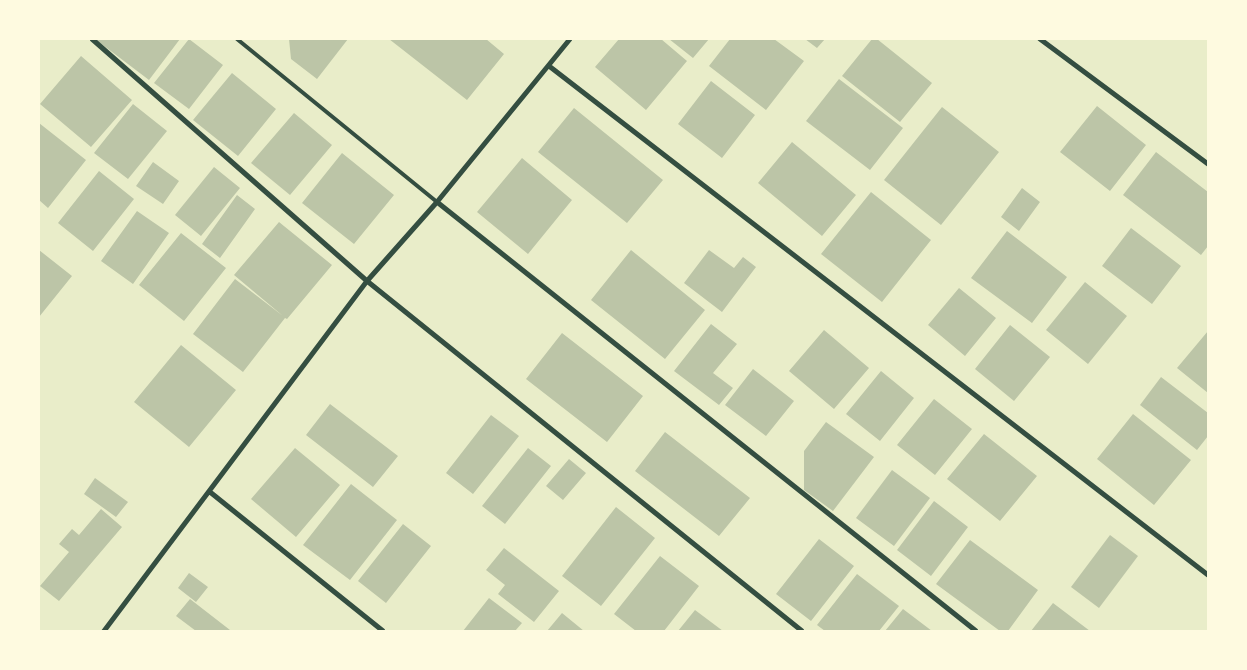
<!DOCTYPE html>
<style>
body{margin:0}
#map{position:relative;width:1247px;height:670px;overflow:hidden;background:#e9edc9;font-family:Roboto,sans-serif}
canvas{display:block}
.frame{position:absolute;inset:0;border:40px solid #fefae0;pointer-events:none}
</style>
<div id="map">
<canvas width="1247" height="670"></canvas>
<div class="frame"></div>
</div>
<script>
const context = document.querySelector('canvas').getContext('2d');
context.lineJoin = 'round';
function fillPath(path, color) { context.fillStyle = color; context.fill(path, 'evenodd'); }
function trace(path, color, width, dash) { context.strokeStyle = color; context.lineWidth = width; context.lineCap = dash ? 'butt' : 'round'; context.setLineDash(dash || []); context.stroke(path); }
fillPath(new Path2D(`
 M 95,39 L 180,39 L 149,80 Z
 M 189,39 L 223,65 L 189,109 L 154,83 Z
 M 289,39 L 348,39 L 317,79 L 291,59 Z
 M 389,39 L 486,39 L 504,54 L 467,100 Z
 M 619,39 L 661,39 L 687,61 L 646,110 L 595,67 Z
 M 669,39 L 709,39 L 693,58 Z
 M 730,39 L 774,39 L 804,61 L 766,110 L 709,66 Z
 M 805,39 L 825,39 L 817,48 Z
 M 872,39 L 877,39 L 932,83 L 900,122 L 842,76 Z
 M 81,56 L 132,100 L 91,147 L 40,104 Z
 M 232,73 L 276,109 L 238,156 L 193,120 Z
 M 839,79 L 903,128 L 870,170 L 806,121 Z
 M 711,81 L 755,115 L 722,158 L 678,124 Z
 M 133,104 L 167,131 L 128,179 L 94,153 Z
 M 1097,106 L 1146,145 L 1110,191 L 1060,152 Z
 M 942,107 L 999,152 L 941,225 L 884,180 Z
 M 574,108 L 663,180 L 627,223 L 538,152 Z
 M 294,113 L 332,145 L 290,195 L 251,163 Z
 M 39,123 L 86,160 L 48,208 L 39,200 Z
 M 792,142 L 856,195 L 822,236 L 758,183 Z
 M 1156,152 L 1208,192 L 1208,246 L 1201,255 L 1123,195 Z
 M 342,153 L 394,195 L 354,244 L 302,203 Z
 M 522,158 L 572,200 L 528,254 L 477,212 Z
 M 153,162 L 179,181 L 163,204 L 136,186 Z
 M 214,167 L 240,188 L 201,236 L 175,215 Z
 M 99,171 L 134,199 L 93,251 L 58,223 Z
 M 1022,188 L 1040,202 L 1019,231 L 1001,217 Z
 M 871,192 L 931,240 L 882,302 L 821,254 Z
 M 237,195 L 255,209 L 220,258 L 202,244 Z
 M 137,211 L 169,233 L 133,284 L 101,261 Z
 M 279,222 L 332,265 L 287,319 L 285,318 L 243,372 L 193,334 L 235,279 L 283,316 L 234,275 Z
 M 1131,228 L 1181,266 L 1152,304 L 1102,266 Z
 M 1007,231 L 1067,277 L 1032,323 L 971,278 Z
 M 181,233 L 226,268 L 184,321 L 139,285 Z
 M 39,250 L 72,276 L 39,317 Z
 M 631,250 L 705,310 L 665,359 L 591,300 Z
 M 709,250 L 734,268 L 743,257 L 756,267 L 722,312 L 684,283 Z
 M 1085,282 L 1127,316 L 1088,364 L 1046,330 Z
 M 959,288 L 996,318 L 965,356 L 928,325 Z
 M 711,324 L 737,344 L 713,373 L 733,388 L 719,405 L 674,371 Z
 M 1010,325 L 1050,357 L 1014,401 L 975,369 Z
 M 824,330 L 869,368 L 834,409 L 789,371 Z
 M 1208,331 L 1208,393 L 1177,368 Z
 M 562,333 L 643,396 L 607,442 L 526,379 Z
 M 181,345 L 236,390 L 189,447 L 134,402 Z
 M 753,369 L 794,401 L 766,436 L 725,405 Z
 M 881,371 L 914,398 L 880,441 L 846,414 Z
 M 1161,377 L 1208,413 L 1208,436 L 1197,450 L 1140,405 Z
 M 934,399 L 972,429 L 935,475 L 897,445 Z
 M 330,404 L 398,456 L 373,487 L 306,435 Z
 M 1133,414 L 1191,460 L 1154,505 L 1097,459 Z
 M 491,415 L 519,436 L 473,494 L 446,473 Z
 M 826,422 L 874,457 L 833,511 L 804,490 L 804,451 Z
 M 665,432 L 750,498 L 719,536 L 635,471 Z
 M 984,434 L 1037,476 L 1000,521 L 947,479 Z
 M 295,448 L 340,485 L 296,537 L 251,499 Z
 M 528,448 L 551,466 L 505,524 L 482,506 Z
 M 569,459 L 586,473 L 563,500 L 546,486 Z
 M 892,470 L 930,498 L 894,546 L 856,518 Z
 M 95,478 L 128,502 L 116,517 L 84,494 Z
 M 351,484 L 397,520 L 350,580 L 303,545 Z
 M 934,501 L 968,527 L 931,576 L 897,550 Z
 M 616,507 L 655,538 L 601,606 L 562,576 Z
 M 101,509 L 122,527 L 59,601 L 40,586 L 69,552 L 59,544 L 72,529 L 79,535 Z
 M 403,524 L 431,546 L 386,603 L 358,581 Z
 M 1110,535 L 1138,556 L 1099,608 L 1071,587 Z
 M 819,539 L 854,566 L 811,621 L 776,594 Z
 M 970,540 L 1038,590 L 1008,631 L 1000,631 L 936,584 Z
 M 504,548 L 559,591 L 534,622 L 498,594 L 505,585 L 486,570 Z
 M 660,556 L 699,586 L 664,631 L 636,631 L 614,614 Z
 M 189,573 L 208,587 L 196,602 L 178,588 Z
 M 857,574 L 899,606 L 879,631 L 825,631 L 817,625 Z
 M 489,598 L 522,623 L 515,631 L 463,631 Z
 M 190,599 L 230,630 L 229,631 L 196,631 L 176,616 Z
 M 1053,603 L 1090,631 L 1031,631 Z
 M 903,609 L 932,631 L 885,631 Z
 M 695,610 L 723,631 L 678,631 Z
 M 562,613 L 584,631 L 547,631 Z`), '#bcc5a7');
trace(new Path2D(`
 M 237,39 L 437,202`), '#344e41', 4);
trace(new Path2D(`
 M 92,39 L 367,281 L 802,631
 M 1040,39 L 1208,164
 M 549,66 L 1208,575
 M 437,202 L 976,631
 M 210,492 L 383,631
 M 104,631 L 367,281 L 437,202 L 570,39`), '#344e41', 5);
</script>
